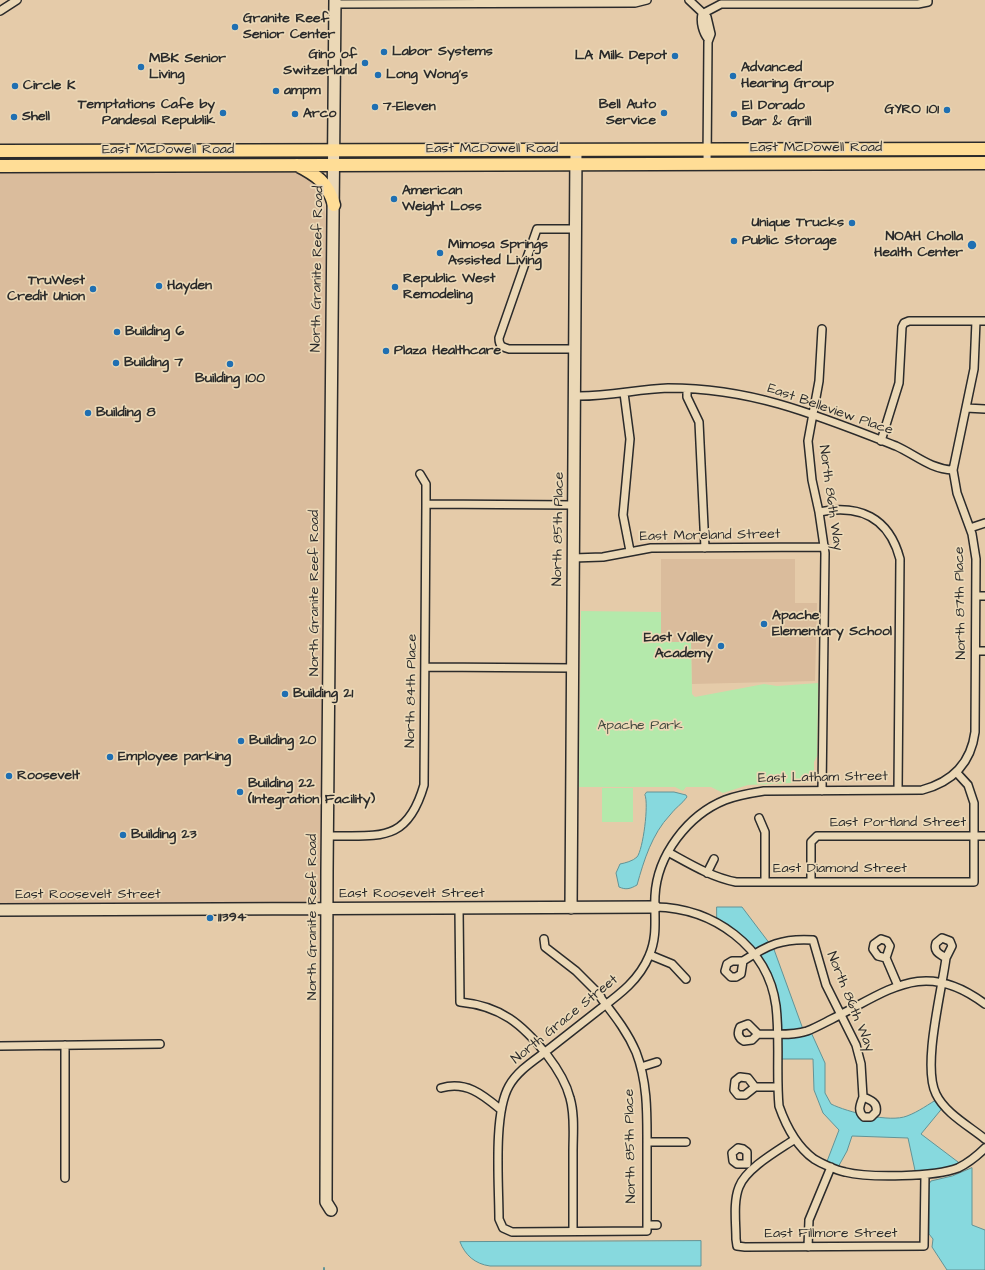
<!DOCTYPE html>
<style>
body{margin:0}
canvas{display:block;background:#e5cba9}
</style>
<canvas width="985" height="1270"></canvas>
<script>
const context = document.querySelector('canvas').getContext('2d');
context.lineJoin = 'round';
function fillPath(path, color) { context.fillStyle = color; context.fill(path, 'evenodd'); }
function trace(path, color, width, dash) { context.strokeStyle = color; context.lineWidth = width; context.lineCap = dash ? 'butt' : 'round'; context.setLineDash(dash || []); context.stroke(path); }
function label(font, color, halo, rows, align = 'center') {
  context.font = font + ' "Architects Daughter",sans-serif'; context.lineWidth = 3.5; context.setLineDash([]); context.textBaseline = 'middle'; context.strokeStyle = halo; context.fillStyle = color; for (const [text, x, y, turn = 0] of rows) {
    context.save(); context.translate(x, y); context.rotate((+turn || 0) * Math.PI / 180); context.textAlign = isNaN(turn) ? turn : align; if (halo) context.strokeText(text, 0, 0); context.fillText(text, 0, 0); context.restore();
  }
}
fillPath(new Path2D(`
 M 289,170 L 304,173 L 316,179 L 322,192 L 326,219 L 321,898 L 313,902 L 0,903 L 0,171 Z
 M 661,559 L 795,559 L 795,603 L 817,603 L 815,681 L 692,684 L 691,642 L 661,642 Z`), '#dabc9c');
fillPath(new Path2D(`
 M 581,611 L 661,612 L 661,642 L 691,642 L 692,694 L 695,697 L 764,684 L 777,686 L 818,683 L 817,756 L 814,762 L 814,782 L 748,785 L 723,793 L 711,787 L 686,787 L 683,791 L 675,787 L 579,787 Z
 M 602,788 L 633,788 L 633,822 L 602,822 Z`), '#b4e9ab');
const water = new Path2D(`
 M 647,792 L 674,792 L 686,795 L 687,797 C 682,804 675,808 670,815 C 652,834 644,860 637,885 C 630,889 626,890 619,887 L 616,873 L 620,864 C 625,863 633,861 637,857 C 643,850 649,804 645,795 Z
 M 717,907 L 742,907 L 770,944 L 772,944 L 804,1032 L 810,1030 L 825,1063 L 825,1093 L 831,1104 C 847,1112 890,1123 907,1116 C 918,1112 929,1104 939,1098 L 944,1106 L 921,1134 L 962,1165 L 916,1175 L 908,1138 L 852,1136 L 847,1151 L 837,1169 L 826,1164 L 839,1130 L 823,1113 L 814,1090 L 813,1059 L 778,1059 L 776,1006 L 755,954 L 717,923 Z
 M 972,1168 L 972,1225 L 985,1230 L 985,1270 L 947,1270 L 932,1247 L 933,1239 L 929,1234 L 929,1184 L 931,1181 L 952,1176 Z
 M 701,1241 L 701,1266 L 490,1266 C 475,1264 465,1255 460,1242 Z`);
fillPath(water, '#87d9de');
trace(water, '#629396', 1);
trace(new Path2D(`
 M 324,1268 L 324,1270`), '#629396', 2);
const street = new Path2D(`
 M 689,0 L 707,17 L 711,34 L 708,42 L 707,164
 M 335,4 L 635,3 L 647,0
 M 0,11 L 17,0
 M 702,14 L 721,4 L 918,4 L 928,2 L 928,0
 M 702,14 C 700,22 703,33 708,39
 M 575,229 L 537,229 L 499,338 C 499,346 502,347 509,349 L 575,349
 M 687,389 L 687,397 L 699,422 L 705,548
 M 624,393 L 630,439 L 623,515 L 630,551
 M 575,396 C 607,397 637,389 668,388 C 705,388 744,394 779,404 C 818,415 858,431 896,446 C 916,455 930,469 953,470
 M 966,408 L 985,409
 M 881,441 L 899,383 L 902,327 L 904,323 L 909,321 L 985,321
 M 426,504 L 574,505
 M 819,512 C 859,504 889,517 900,559 L 898,790
 M 970,528 L 985,523
 M 573,558 L 603,557 L 651,548 L 825,547
 M 976,596 L 985,596
 M 976,651 L 985,651
 M 426,667 L 573,668
 M 822,791 L 825,553 L 819,512 L 812,480 L 808,441 L 819,381 L 822,329
 M 759,818 L 765,832 L 765,882
 M 328,836 C 379,835 407,844 424,785 L 426,504 L 426,484 L 420,474
 M 668,852 C 690,864 711,877 736,882 L 974,882 L 974,803 L 968,785 L 957,773
 M 707,873 L 714,859
 M 811,882 L 811,842 L 817,836 L 985,836
 M 655,907 C 713,908 768,946 776,1006 C 780,1039 776,1073 779,1106 C 786,1126 796,1146 814,1159 C 822,1164 836,1170 845,1172 C 869,1178 935,1177 958,1168 C 968,1163 977,1156 985,1148
 M 459,909 L 460,1002 C 501,1006 522,1024 547,1055 C 557,1068 566,1082 570,1098 C 575,1115 573,1134 573,1152 C 573,1179 573,1205 573,1231
 M 942,938 L 950,941 L 952,946 L 946,958 C 940,954 933,952 936,943 Z
 M 544,939 L 545,947 L 576,971 L 598,993 L 601,997 L 601,998 C 614,1015 627,1031 636,1052 C 648,1083 647,1115 647,1148 C 647,1176 647,1204 647,1231 L 512,1232 L 503,1228 L 499,1219 C 499,1185 493,1114 509,1086 C 518,1070 535,1060 549,1049 L 600,1009 C 620,994 639,980 649,956 C 658,936 654,917 655,896 C 657,855 688,815 725,800 C 738,795 751,793 764,791 L 922,790 C 952,782 971,763 975,732 L 976,559 L 972,534 L 957,493 L 953,470 L 974,369 L 976,321
 M 881,939 L 887,941 L 890,946 L 886,958 L 878,956 L 873,949 L 874,944 Z
 M 650,955 L 672,964 L 686,979
 M 886,958 L 898,986
 M 946,958 C 942,990 922,1066 936,1094 C 945,1113 969,1126 985,1139
 M 732,961 L 743,961 L 741,974 L 736,977 L 731,977 L 725,971 L 727,964 Z
 M 743,961 C 768,945 782,938 813,940 L 826,985 L 856,1045 L 861,1064 L 863,1097
 M 748,1024 L 758,1034 L 752,1040 L 744,1041 C 738,1038 737,1033 740,1027 Z
 M 758,1034 C 774,1034 792,1036 807,1031 C 815,1028 824,1023 832,1019 C 890,990 924,958 985,1004
 M 65,1045 L 65,1178
 M 0,1046 L 160,1044
 M 641,1067 L 657,1062
 M 740,1077 L 748,1078 L 755,1087 L 745,1095 L 738,1095 L 734,1090 L 735,1081 Z
 M 755,1087 L 778,1087
 M 441,1088 C 466,1081 482,1094 500,1109
 M 863,1097 C 871,1100 878,1103 876,1112 L 871,1117 L 864,1117 C 857,1111 860,1105 863,1097 Z
 M 795,1139 C 779,1150 746,1168 739,1187 C 733,1202 736,1223 736,1239 L 737,1246 L 745,1247 L 924,1246 L 925,1175
 M 647,1142 L 686,1142
 M 738,1148 L 743,1149 L 747,1152 L 747,1164 L 737,1164 L 733,1161 L 732,1153 Z
 M 647,1225 L 657,1225
 M 808,1247 L 809,1220 L 831,1167`);
const secondary = new Path2D(`
 M 571,908 L 576,150
 M 0,910 L 655,907
 M 331,1210 L 326,1202 L 327,870 L 335,0`);
const primary = new Path2D(`
 M 0,151 L 985,149
 M 297,165 C 316,175 328,182 334,205
 M 0,166 L 985,163`);
trace(street, '#2b2b2b', 10);
trace(secondary, '#2b2b2b', 14);
trace(primary, '#2b2b2b', 15);
trace(street, '#ebd8b6', 7);
trace(secondary, '#ebd8b6', 11);
trace(primary, '#ffdd96', 12);
for (const [x, y, r, color] of [
 [235,27,4,"#1f6fb2"],
 [384,52,4,"#1f6fb2"],
 [675,56,4,"#1f6fb2"],
 [365,63,4,"#1f6fb2"],
 [141,67,4,"#1f6fb2"],
 [378,75,4,"#1f6fb2"],
 [733,76,4,"#1f6fb2"],
 [15,86,4,"#1f6fb2"],
 [276,91,4,"#1f6fb2"],
 [375,107,4,"#1f6fb2"],
 [947,110,4,"#1f6fb2"],
 [223,113,4,"#1f6fb2"],
 [664,113,4,"#1f6fb2"],
 [295,114,4,"#1f6fb2"],
 [734,114,4,"#1f6fb2"],
 [14,117,4,"#1f6fb2"],
 [394,199,4,"#1f6fb2"],
 [852,223,4,"#1f6fb2"],
 [734,241,4,"#1f6fb2"],
 [972,245,5,"#1f6fb2"],
 [440,253,4,"#1f6fb2"],
 [159,286,4,"#1f6fb2"],
 [395,287,4,"#1f6fb2"],
 [93,289,4,"#1f6fb2"],
 [117,332,4,"#1f6fb2"],
 [386,351,4,"#1f6fb2"],
 [116,363,4,"#1f6fb2"],
 [230,364,4,"#1f6fb2"],
 [88,413,4,"#1f6fb2"],
 [764,624,4,"#1f6fb2"],
 [721,646,4,"#1f6fb2"],
 [285,694,4,"#1f6fb2"],
 [241,741,4,"#1f6fb2"],
 [110,757,4,"#1f6fb2"],
 [9,776,4,"#1f6fb2"],
 [240,792,4,"#1f6fb2"],
 [123,835,4,"#1f6fb2"],
 [210,918,4,"#1f6fb2"]
]) { const dot = new Path2D(); dot.arc(x, y, r, 0, 2 * Math.PI); context.fillStyle = color; context.fill(dot); trace(dot, '#ebd8b6', 1.5); }
label('bold 14px', '#2b2b2b', '#ebd8b6', [
 ["Granite Reef",243,19],
 ["Senior Center",243,35],
 ["Labor Systems",392,52],
 ["Gino of",357,55,"right"],
 ["Switzerland",357,71,"right"],
 ["LA Milk Depot",667,56,"right"],
 ["MBK Senior",149,59],
 ["Living",149,75],
 ["Advanced",741,68],
 ["Hearing Group",741,84],
 ["Long Wong's",386,75],
 ["Circle K",23,86],
 ["ampm",284,91],
 ["Temptations Cafe by",215,105,"right"],
 ["Pandesal Republik",215,121,"right"],
 ["Bell Auto",656,105,"right"],
 ["Service",656,121,"right"],
 ["El Dorado",742,106],
 ["Bar & Grill",742,122],
 ["7-Eleven",383,107],
 ["GYRO 101",939,110,"right"],
 ["Arco",303,114],
 ["Shell",22,117],
 ["American",402,191],
 ["Weight Loss",402,207],
 ["Unique Trucks",844,223,"right"],
 ["NOAH Cholla",963,237,"right"],
 ["Health Center",963,253,"right"],
 ["Public Storage",742,241],
 ["Mimosa Springs",448,245],
 ["Assisted Living",448,261],
 ["Republic West",403,279],
 ["Remodeling",403,295],
 ["TruWest",85,281,"right"],
 ["Credit Union",85,297,"right"],
 ["Hayden",167,286],
 ["Building 6",125,332],
 ["Plaza Healthcare",394,351],
 ["Building 7",124,363],
 ["Building 100",230,379,"center"],
 ["Building 8",96,413],
 ["Apache",772,616],
 ["Elementary School",772,632],
 ["East Valley",713,638,"right"],
 ["Academy",713,654,"right"],
 ["Building 21",293,694],
 ["Building 20",249,741],
 ["Employee parking",118,757],
 ["Roosevelt",17,776],
 ["Building 22",248,784],
 ["(Integration Facility)",248,800],
 ["Building 23",131,835],
 ["11394",218,918]
], 'left');
label('14px', '#2b2b2b', '#ebd8b6', [
 ["East McDowell Road",816,148],
 ["East McDowell Road",492,149],
 ["East McDowell Road",168,150],
 ["North Granite Reef Road",318,269,-89],
 ["East Belleview Place",830,410,19],
 ["North 86th Way",830,498,82],
 ["North 85th Place",559,529,-89],
 ["East Moreland Street",710,536,-1],
 ["North Granite Reef Road",315,593,-90],
 ["North 87th Place",961,603,-91],
 ["North 84th Place",412,691,-89],
 ["East Latham Street",823,778,-1],
 ["East Portland Street",898,823],
 ["East Diamond Street",840,869],
 ["East Roosevelt Street",412,894],
 ["East Roosevelt Street",88,895],
 ["North Granite Reef Road",313,917,-90],
 ["North 86th Way",850,1002,68],
 ["North Grace Street",565,1020,-39],
 ["North 85th Place",631,1146,-91],
 ["East Fillmore Street",831,1234]
]);
label('14px', '#40483e', '#ebd8b6', [
 ["Apache Park",640,726]
]);
</script>
